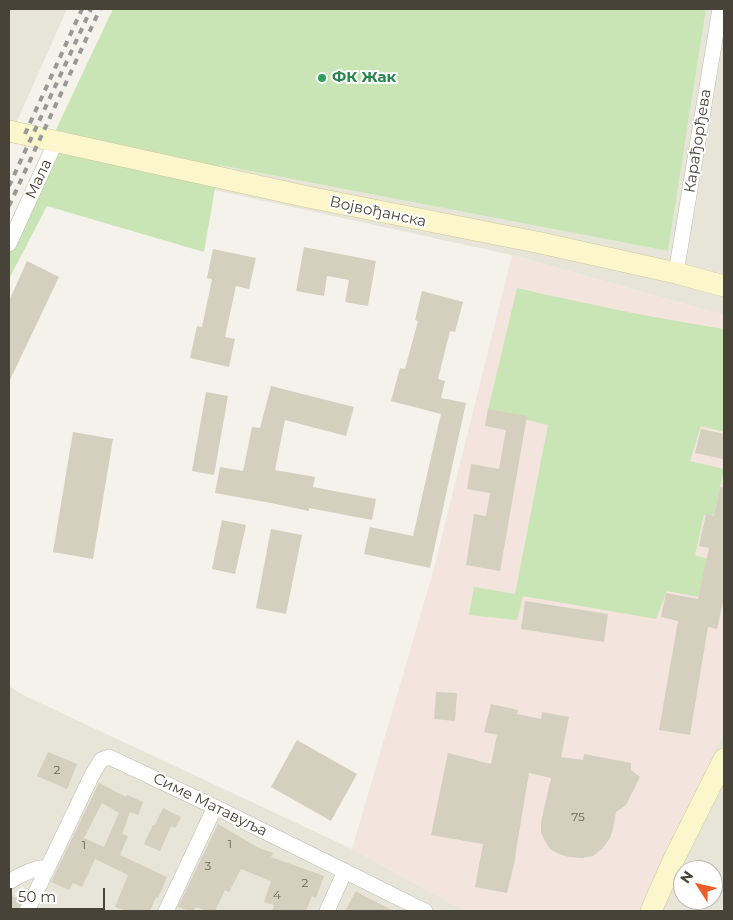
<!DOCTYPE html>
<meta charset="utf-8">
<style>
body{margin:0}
#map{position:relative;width:733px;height:920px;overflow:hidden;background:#f4f2ea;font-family:Montserrat,sans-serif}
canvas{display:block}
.frame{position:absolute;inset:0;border:10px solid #474338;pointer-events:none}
.north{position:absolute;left:673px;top:860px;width:50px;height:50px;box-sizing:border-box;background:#fff;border:1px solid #b5b4af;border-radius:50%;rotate:305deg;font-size:14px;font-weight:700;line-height:20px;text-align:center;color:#474338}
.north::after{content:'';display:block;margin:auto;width:18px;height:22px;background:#ec5f28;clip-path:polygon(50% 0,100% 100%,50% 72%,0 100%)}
.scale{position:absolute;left:10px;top:888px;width:95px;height:22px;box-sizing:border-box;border:2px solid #474338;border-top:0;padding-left:6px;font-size:15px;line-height:18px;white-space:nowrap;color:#474338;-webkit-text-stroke:4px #fff;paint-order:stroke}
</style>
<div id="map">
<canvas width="733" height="920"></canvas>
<div class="frame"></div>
<div class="north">N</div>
<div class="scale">50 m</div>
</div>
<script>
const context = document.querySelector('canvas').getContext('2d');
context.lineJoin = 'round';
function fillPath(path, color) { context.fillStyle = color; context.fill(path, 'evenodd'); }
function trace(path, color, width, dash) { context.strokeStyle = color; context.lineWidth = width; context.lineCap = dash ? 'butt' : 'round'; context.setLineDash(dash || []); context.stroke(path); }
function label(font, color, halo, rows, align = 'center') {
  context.font = font + ' Montserrat,sans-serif'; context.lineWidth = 4; context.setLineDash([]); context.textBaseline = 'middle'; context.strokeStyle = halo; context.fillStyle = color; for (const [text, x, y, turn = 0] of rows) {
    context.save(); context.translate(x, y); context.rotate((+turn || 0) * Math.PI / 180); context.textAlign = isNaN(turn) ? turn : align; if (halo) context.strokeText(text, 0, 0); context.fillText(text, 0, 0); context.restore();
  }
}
fillPath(new Path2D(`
 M 9,9 L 67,9 L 9,139 Z
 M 706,9 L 724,9 L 724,315 L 512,255 L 214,190 L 219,165 L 668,251 Z
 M 9,686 L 23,695 L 352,849 L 465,911 L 9,911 Z
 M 724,732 L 724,911 L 643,911 ZM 683,870 L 713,870 L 713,900 L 683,900 Z`), '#e7e4d8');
fillPath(new Path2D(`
 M 512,255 L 724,315 L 724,732 L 643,911 L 465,911 L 352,849 L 433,572 Z`), '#f3e4de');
fillPath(new Path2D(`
 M 113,9 L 706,9 L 668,251 L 219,165 L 204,252 L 47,206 L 9,279 L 9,229 Z
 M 517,288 C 586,304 655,318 724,329 L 724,432 L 701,426 L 690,461 L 724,469 L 714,515 L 704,515 L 695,555 L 708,559 L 698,597 L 667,591 L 656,619 L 523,596 L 517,620 L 469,615 L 474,587 L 515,594 L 548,425 L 488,410 Z`), '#c9e5b5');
fillPath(new Path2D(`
 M 304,247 L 376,261 L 368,306 L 345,302 L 349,280 L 327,276 L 324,296 L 296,291 Z
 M 213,249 L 256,258 L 249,289 L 236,286 L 225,337 L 235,339 L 229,367 L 190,358 L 197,326 L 202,327 L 212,279 L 207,278 Z
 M 27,261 L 59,277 L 9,382 L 9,301 Z
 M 422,291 L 463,302 L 455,332 L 450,331 L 438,379 L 445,381 L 441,398 L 466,403 L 430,568 L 364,554 L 370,527 L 413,536 L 441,414 L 391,401 L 400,368 L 405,369 L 418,321 L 415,320 Z
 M 271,386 L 354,407 L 346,436 L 285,420 L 275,470 L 315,477 L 313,487 L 376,499 L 372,520 L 309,508 L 309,511 L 271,503 L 215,493 L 220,467 L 243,471 L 252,427 L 260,428 Z
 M 206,392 L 228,396 L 214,475 L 192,471 Z
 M 488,409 L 527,416 L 500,571 L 466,565 L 474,514 L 486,516 L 490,493 L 467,489 L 471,464 L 499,469 L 506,430 L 485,426 Z
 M 701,429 L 724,434 L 724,459 L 695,453 Z
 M 73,432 L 113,439 L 93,559 L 53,552 Z
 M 720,487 L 724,488 L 724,598 L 717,629 L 708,627 L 690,735 L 659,730 L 678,621 L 661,617 L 666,593 L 698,599 L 709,548 L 699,546 L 706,514 L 714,516 Z
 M 222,520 L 246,525 L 235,574 L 212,569 Z
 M 271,529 L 302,535 L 286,614 L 256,608 Z
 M 525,601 L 608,614 L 604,642 L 521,629 Z
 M 436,692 L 457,693 L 455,721 L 434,719 Z
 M 491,704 L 518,710 L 517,714 L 541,719 L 542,712 L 569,717 L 561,757 L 583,760 L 584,754 L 631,763 L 631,770 L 640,777 L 626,805 L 616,812 L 613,829 L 610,838 L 603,848 L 593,856 L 582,858 L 569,857 L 559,854 L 550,849 L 545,841 L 541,832 L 541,822 L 551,778 L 529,773 L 516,851 L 515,860 L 507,893 L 475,887 L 483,844 L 431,835 L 448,753 L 491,764 L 497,735 L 484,732 Z
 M 297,740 L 357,774 L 331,821 L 271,787 Z
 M 48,752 L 77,764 L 67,789 L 37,776 Z
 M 99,783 L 126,797 L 127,795 L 143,802 L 138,815 L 130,812 L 122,834 L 128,836 L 120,855 L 167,877 L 158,898 L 156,897 L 150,911 L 126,911 L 115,907 L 128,875 L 95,859 L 82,887 L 73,883 L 69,890 L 51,882 ZM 102,803 L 119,813 L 104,847 L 84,838 Z
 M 163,808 L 181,817 L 175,828 L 171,826 L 160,851 L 144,844 L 153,825 L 155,825 Z
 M 218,824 L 259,848 L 273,853 L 271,857 L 324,876 L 316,898 L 312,896 L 306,911 L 272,911 L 274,905 L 264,902 L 271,881 L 241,869 L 229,892 L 225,890 L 215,911 L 206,911 L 196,907 L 193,911 L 189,911 L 178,907 Z
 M 356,891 L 366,897 L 394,911 L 345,911 Z
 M 12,896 L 22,901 L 18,911 L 9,911 L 9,904 Z`), '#d5cfc0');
const street = new Path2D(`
 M 9,244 L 56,141
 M 676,273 L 720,9
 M 9,882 C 21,874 33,868 47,867
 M 27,911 L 92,775 L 101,760 L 109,757 L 215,807 L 425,911
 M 166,911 L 215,807
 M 327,911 L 345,871`);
const secondary = new Path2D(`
 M 9,131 L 308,197 L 541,243 L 676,273 L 724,286
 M 651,911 L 673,861 L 724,759`);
trace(street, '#bfbbac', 16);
trace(secondary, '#d0c99c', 22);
trace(street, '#fff', 15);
trace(secondary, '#fbf6cc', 21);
trace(new Path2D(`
 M 25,134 L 82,9
 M 9,186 L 91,9
 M 9,206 L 100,9`), '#989898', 4, [6, 6]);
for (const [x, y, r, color] of [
 [322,78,5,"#2e9e5b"]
]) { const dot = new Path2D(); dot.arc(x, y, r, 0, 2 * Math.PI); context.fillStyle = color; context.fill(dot); trace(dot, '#fff', 2); }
label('12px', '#6a665a', null, [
 ["2",57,770],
 ["75",578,817],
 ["1",230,844],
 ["1",84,845],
 ["3",208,866],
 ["2",305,883],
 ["4",277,895]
]);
label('bold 15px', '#27864d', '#fff', [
 ["ФК Жак",332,78]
], 'left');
label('15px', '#474338', '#fff', [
 ["Карађорђева",698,141,-81],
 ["Мала",39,179,-65],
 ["Војвођанска",378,212,12],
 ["Симе Матавуља",210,805,26]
]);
</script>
